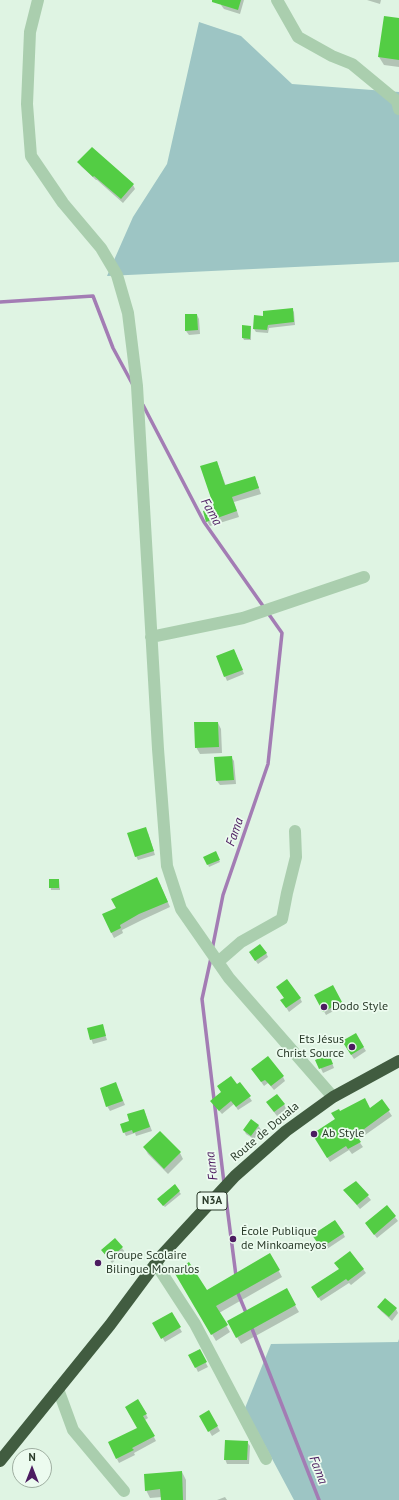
<!DOCTYPE html>
<meta charset="utf-8">
<style>
body{margin:0}
#map{position:relative;width:399px;height:1500px;overflow:hidden;background:#dff4e3;font-family:"PT Sans",sans-serif}
canvas{display:block}
.north{position:absolute;left:12px;top:1448px;width:40px;height:40px;box-sizing:border-box;background:#ecfbef;border:1px solid #9eaea0;border-radius:50%;rotate:0deg;font-size:11px;font-weight:700;line-height:16px;text-align:center;color:#2a3b2a}
.north::after{content:'';display:block;margin:auto;width:14px;height:18px;background:#4c1c60;clip-path:polygon(50% 0,100% 100%,50% 72%,0 100%)}
</style>
<div id="map">
<canvas width="399" height="1500"></canvas>
<div class="north">N</div>
</div>
<script>
const context = document.querySelector('canvas').getContext('2d');
context.lineJoin = 'round';
function fillPath(path, color) { context.fillStyle = color; context.fill(path, 'evenodd'); }
function trace(path, color, width, dash) { context.strokeStyle = color; context.lineWidth = width; context.lineCap = dash ? 'butt' : 'round'; context.setLineDash(dash || []); context.stroke(path); }
function label(font, color, halo, rows, align = 'center') {
  context.font = font + ' "PT Sans",sans-serif'; context.lineWidth = 3.5; context.setLineDash([]); context.textBaseline = 'middle'; context.strokeStyle = halo; context.fillStyle = color; for (const [text, x, y, turn = 0] of rows) {
    context.save(); context.translate(x, y); context.rotate((+turn || 0) * Math.PI / 180); context.textAlign = isNaN(turn) ? turn : align; if (halo) context.strokeText(text, 0, 0); context.fillText(text, 0, 0); context.restore();
  }
}
fillPath(new Path2D(`
 M 199,22 L 241,36 L 292,84 L 399,92 L 399,262 L 107,276 L 133,217 L 167,164 Z
 M 399,1339 L 399,1500 L 294,1500 L 245,1408 L 271,1344 L 398,1342 Z`), '#9dc5c4');
fillPath(new Path2D(`
 M 223,0 L 244,0 L 240,14 L 224,9 L 221,5 Z
 M 367,0 L 381,0 L 380,4 Z
 M 399,19 L 399,67 L 384,65 L 379,57 Z
 M 79,162 L 133,185 L 135,189 L 123,203 L 97,180 L 96,180 L 81,166 Z
 M 292,309 L 294,312 L 295,325 L 269,328 L 268,333 L 256,332 L 254,329 L 255,317 L 264,317 Z
 M 197,315 L 199,319 L 200,334 L 189,335 L 186,331 Z
 M 243,327 L 250,327 L 251,329 L 251,340 L 244,340 L 243,338 Z
 M 217,462 L 226,486 L 255,477 L 261,494 L 234,502 L 239,517 L 210,526 L 207,521 L 215,508 Z
 M 234,650 L 244,674 L 227,681 L 217,656 Z
 M 218,723 L 221,729 L 222,753 L 200,754 L 196,747 Z
 M 231,757 L 234,761 L 236,784 L 220,785 L 217,781 Z
 M 148,833 L 155,855 L 138,860 L 136,856 Z
 M 215,852 L 220,862 L 209,867 L 205,857 Z
 M 50,880 L 59,880 L 60,890 L 51,890 Z
 M 160,884 L 170,907 L 142,920 L 122,930 L 123,933 L 114,938 L 111,932 L 117,908 Z
 M 266,953 L 268,957 L 258,964 L 252,956 Z
 M 335,990 L 343,1006 L 326,1015 L 315,995 Z
 M 300,998 L 302,1002 L 289,1012 L 284,1004 Z
 M 102,1025 L 107,1040 L 93,1044 L 88,1029 Z
 M 355,1034 L 366,1051 L 354,1059 L 343,1042 Z
 M 317,1060 L 331,1060 L 334,1068 L 323,1073 Z
 M 255,1073 L 283,1077 L 285,1081 L 274,1090 L 268,1083 L 264,1086 Z
 M 240,1083 L 252,1101 L 238,1110 L 234,1104 L 222,1114 L 214,1105 L 222,1092 Z
 M 118,1088 L 125,1105 L 110,1111 L 107,1106 Z
 M 382,1101 L 392,1116 L 358,1140 L 363,1147 L 352,1154 L 349,1150 L 330,1162 L 313,1134 L 336,1120 L 370,1109 Z
 M 267,1103 L 284,1104 L 286,1109 L 277,1116 Z
 M 144,1110 L 152,1131 L 136,1136 L 135,1133 L 126,1136 L 124,1132 L 131,1121 Z
 M 258,1125 L 261,1130 L 254,1139 L 246,1134 L 244,1130 Z
 M 144,1147 L 180,1153 L 183,1159 L 168,1174 L 148,1154 Z
 M 356,1182 L 371,1200 L 360,1209 L 344,1190 Z
 M 174,1185 L 181,1194 L 165,1207 L 159,1201 Z
 M 387,1207 L 398,1221 L 377,1238 L 366,1224 Z
 M 343,1233 L 345,1237 L 324,1251 L 316,1239 Z
 M 115,1239 L 125,1252 L 112,1263 L 102,1250 Z
 M 270,1255 L 282,1277 L 219,1313 L 230,1332 L 216,1341 L 175,1272 L 207,1291 Z
 M 335,1263 L 363,1269 L 366,1273 L 351,1285 L 349,1283 L 321,1301 L 315,1292 L 340,1270 Z
 M 286,1290 L 299,1312 L 241,1344 L 228,1322 Z
 M 378,1307 L 396,1309 L 398,1313 L 392,1321 L 381,1311 Z
 M 171,1313 L 182,1332 L 165,1342 L 153,1323 Z
 M 199,1350 L 208,1367 L 198,1372 L 190,1355 Z
 M 138,1401 L 148,1418 L 145,1420 L 156,1441 L 134,1453 L 135,1455 L 119,1463 L 117,1459 L 139,1429 Z
 M 209,1412 L 220,1431 L 212,1436 L 201,1417 Z
 M 247,1442 L 250,1446 L 249,1464 L 227,1464 L 225,1459 Z
 M 182,1472 L 186,1480 L 186,1500 L 162,1500 L 162,1497 L 150,1498 L 146,1490 Z
 M 225,1497 L 227,1500 L 217,1500 Z`), '#0003');
trace(new Path2D(`
 M 0,302 L 93,296 L 113,348 L 133,385
 M 143,405 L 204,522 L 282,633 L 268,764 L 223,895 L 212,950
 M 211,958 L 202,999 L 224,1183
 M 225,1191 L 236,1276
 M 237,1291 L 247,1315
 M 251,1326 L 319,1500`), '#a37cb4', 3.5);
fillPath(new Path2D(`
 M 212,0 L 241,0 L 238,10 L 212,2 Z
 M 384,16 L 399,18 L 399,60 L 378,57 Z
 M 92,147 L 134,184 L 121,199 L 94,176 L 93,177 L 77,162 Z
 M 293,308 L 294,322 L 268,325 L 267,330 L 253,329 L 254,315 L 263,316 L 263,311 Z
 M 185,314 L 197,314 L 198,330 L 185,331 Z
 M 242,325 L 251,326 L 250,339 L 242,338 Z
 M 217,461 L 225,485 L 255,476 L 259,488 L 232,497 L 237,511 L 206,522 L 203,511 L 214,507 L 200,466 Z
 M 234,649 L 243,670 L 224,677 L 216,656 Z
 M 194,722 L 218,722 L 219,747 L 195,748 Z
 M 232,756 L 234,780 L 216,781 L 214,757 Z
 M 146,827 L 154,851 L 135,857 L 127,833 Z
 M 216,851 L 220,860 L 207,865 L 203,857 Z
 M 157,877 L 168,902 L 139,914 L 120,925 L 121,928 L 111,933 L 102,914 L 116,908 L 111,899 Z
 M 49,879 L 59,879 L 59,888 L 49,888 Z
 M 260,944 L 267,953 L 255,961 L 249,952 Z
 M 287,979 L 301,998 L 286,1008 L 280,1000 L 284,998 L 276,987 Z
 M 333,985 L 342,1002 L 323,1012 L 314,995 Z
 M 103,1024 L 106,1036 L 90,1040 L 87,1028 Z
 M 356,1033 L 364,1047 L 351,1055 L 342,1041 Z
 M 329,1054 L 333,1064 L 319,1069 L 315,1060 Z
 M 268,1056 L 284,1076 L 271,1086 L 265,1080 L 261,1082 L 251,1069 Z
 M 231,1076 L 237,1084 L 240,1082 L 251,1096 L 236,1107 L 231,1101 L 219,1111 L 210,1101 L 221,1092 L 217,1086 Z
 M 116,1082 L 123,1101 L 106,1107 L 100,1088 Z
 M 277,1094 L 285,1104 L 274,1112 L 266,1102 Z
 M 365,1098 L 370,1108 L 382,1099 L 390,1110 L 356,1135 L 361,1142 L 348,1149 L 346,1146 L 327,1158 L 312,1134 L 335,1119 L 331,1113 L 339,1109 L 340,1111 Z
 M 144,1109 L 150,1127 L 133,1133 L 132,1130 L 123,1133 L 120,1124 L 129,1121 L 127,1114 Z
 M 251,1119 L 259,1125 L 251,1136 L 243,1130 Z
 M 160,1131 L 181,1152 L 164,1169 L 143,1147 Z
 M 356,1181 L 369,1195 L 357,1205 L 343,1190 Z
 M 175,1184 L 180,1191 L 163,1206 L 157,1199 Z
 M 387,1205 L 396,1216 L 374,1235 L 365,1223 Z
 M 335,1220 L 344,1233 L 321,1248 L 312,1235 Z
 M 115,1238 L 123,1247 L 109,1259 L 101,1250 Z
 M 350,1251 L 364,1269 L 348,1281 L 346,1279 L 318,1298 L 311,1287 L 339,1269 L 334,1263 Z
 M 270,1253 L 280,1270 L 216,1306 L 228,1325 L 211,1335 L 174,1272 L 189,1262 L 207,1290 Z
 M 287,1288 L 296,1305 L 236,1338 L 227,1321 Z
 M 385,1298 L 397,1308 L 389,1317 L 377,1307 Z
 M 172,1312 L 181,1327 L 161,1339 L 152,1323 Z
 M 200,1349 L 207,1362 L 195,1368 L 188,1355 Z
 M 138,1399 L 147,1414 L 143,1416 L 155,1436 L 132,1448 L 134,1450 L 116,1459 L 108,1442 L 137,1428 L 125,1407 Z
 M 209,1410 L 218,1426 L 208,1432 L 199,1416 Z
 M 225,1440 L 248,1441 L 247,1460 L 224,1460 Z
 M 182,1471 L 183,1500 L 161,1500 L 160,1489 L 145,1491 L 144,1474 Z`), '#53cd44');
trace(new Path2D(`
 M 38,0 L 30,32 L 27,104 L 31,156 L 63,203 L 101,248 L 117,275 L 128,313 L 137,386 L 158,749 L 167,866 L 181,909 L 229,978 L 333,1097
 M 277,0 L 298,37 L 332,56 L 352,64 L 397,101 L 399,109
 M 151,637 L 243,618 L 364,577
 M 218,962 L 241,942 L 282,919 L 287,893 L 296,857 L 295,831
 M 156,1264 L 195,1324 L 266,1459
 M 58,1389 L 73,1430 L 124,1491`), '#aaceae', 12);
trace(new Path2D(`
 M 0,1461 L 110,1325 L 162,1255 L 235,1176 L 286,1131 L 333,1097 L 399,1061`), '#415c40', 12);
for (const [x, y, r, color] of [
 [324,1007,4,"#4c1c60"],
 [352,1047,4,"#4c1c60"],
 [314,1134,4,"#4c1c60"],
 [233,1239,4,"#4c1c60"],
 [98,1263,4,"#4c1c60"]
]) { const dot = new Path2D(); dot.arc(x, y, r, 0, 2 * Math.PI); context.fillStyle = color; context.fill(dot); trace(dot, '#ecfbef', 1.5); }
for (const [x, y, w] of [
 [212,1201,30]
]) { const box = new Path2D(); box.roundRect(x - w / 2, y - 9, w, 18, 3); context.fillStyle = '#ecfbef'; context.fill(box); trace(box, '#2a3b2a', 1); }
label('bold 11px', '#2a3b2a', null, [
 ["N3A",212,1201]
]);
label('12px', '#2a3b2a', '#ecfbef', [
 ["Dodo Style",332,1007],
 ["Ets Jésus",344,1040,"right"],
 ["Christ Source",344,1054,"right"],
 ["Ab Style",322,1134],
 ["École Publique",241,1232],
 ["de Minkoameyos",241,1246],
 ["Groupe Scolaire",106,1256],
 ["Bilingue Monarlos",106,1270]
], 'left');
label('12px', '#2a3b2a', '#ecfbef', [
 ["Route de Douala",265,1132,-40]
]);
label('italic 13px', '#4c1c60', '#ecfbef', [
 ["Fama",211,512,60],
 ["Fama",235,832,-71],
 ["Fama",212,1166,-97],
 ["Fama",318,1470,69]
]);
</script>
